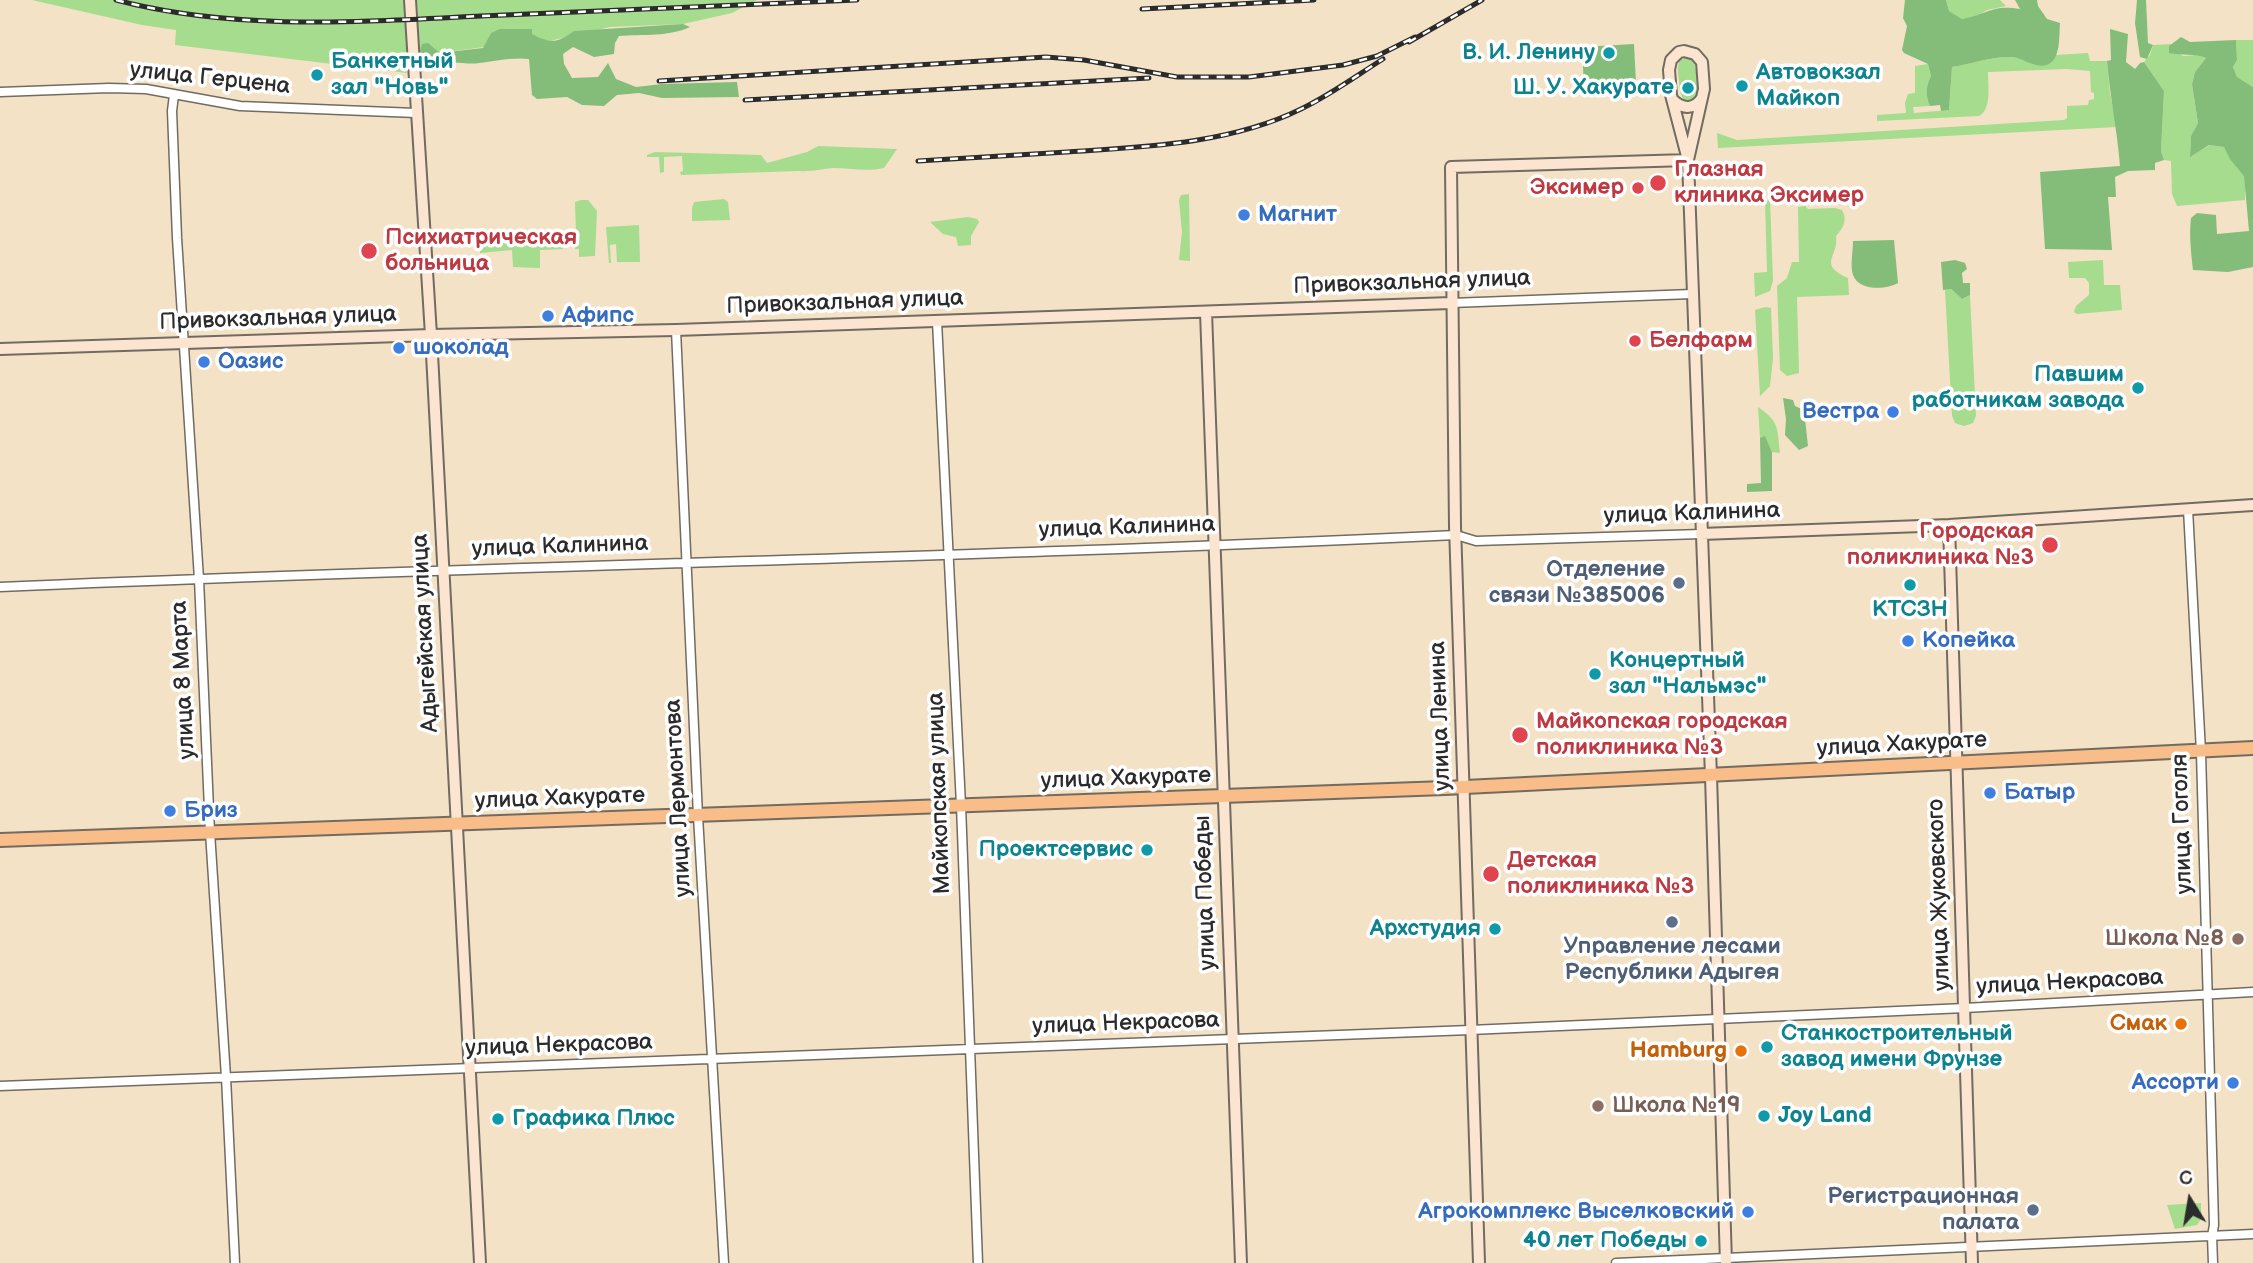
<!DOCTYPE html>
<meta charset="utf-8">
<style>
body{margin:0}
#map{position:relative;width:2253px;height:1263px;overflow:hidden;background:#f3e2c6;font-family:"Balsamiq Sans",sans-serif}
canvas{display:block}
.north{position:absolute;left:2155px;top:1165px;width:70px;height:70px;-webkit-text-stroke:5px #fff;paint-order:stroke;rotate:349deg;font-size:19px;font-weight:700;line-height:28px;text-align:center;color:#2b2b2b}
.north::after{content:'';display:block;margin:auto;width:24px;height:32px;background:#2b2b2b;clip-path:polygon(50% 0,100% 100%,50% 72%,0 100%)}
</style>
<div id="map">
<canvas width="2253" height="1263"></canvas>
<div class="north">С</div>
</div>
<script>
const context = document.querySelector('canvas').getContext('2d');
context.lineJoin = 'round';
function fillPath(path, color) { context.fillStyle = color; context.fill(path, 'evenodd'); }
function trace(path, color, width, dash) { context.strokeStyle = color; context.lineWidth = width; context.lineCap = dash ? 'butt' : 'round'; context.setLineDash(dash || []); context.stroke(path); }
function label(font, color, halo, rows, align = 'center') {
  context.font = font + ' "Balsamiq Sans",sans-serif'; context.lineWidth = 7; context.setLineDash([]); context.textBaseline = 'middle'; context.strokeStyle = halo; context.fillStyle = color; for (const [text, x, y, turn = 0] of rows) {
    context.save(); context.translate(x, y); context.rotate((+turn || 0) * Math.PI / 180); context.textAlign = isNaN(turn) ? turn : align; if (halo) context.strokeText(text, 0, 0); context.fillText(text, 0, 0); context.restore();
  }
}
fillPath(new Path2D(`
 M 32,0 L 406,0 L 407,73 L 175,45 L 176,30 L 142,25 Z
 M 417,0 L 757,0 L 732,13 L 683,24 L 610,27 L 545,42 L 532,34 L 491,33 L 484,47 L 440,53 L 427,43 L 419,55 Z
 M 1946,0 L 2000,0 L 2006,6 L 1987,10 L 1975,17 L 1962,19 L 1949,11 Z
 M 2236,40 L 2253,40 L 2253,87 L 2237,77 L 2233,67 L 2237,60 Z
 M 2172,44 L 2169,46 L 2183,56 L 2196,55 L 2206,58 L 2195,72 L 2192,84 L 2198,123 L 2191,136 L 2190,156 L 2210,145 L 2224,147 L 2245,176 L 2245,200 L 2177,206 L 2172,194 L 2171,161 L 2164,160 L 2161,151 L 2164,91 L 2144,62 L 2150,55 L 2153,45 Z
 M 2088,53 L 2090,61 L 2107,61 L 2110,93 L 2117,127 L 1718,148 L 1717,133 L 1737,140 L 2064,120 L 2067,118 L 2067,106 L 2088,105 L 2089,100 L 2094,99 L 2094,93 L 2091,92 L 2090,71 L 2067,69 L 1988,72 C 1988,86 1992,109 1979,116 L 1877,121 L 1877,115 L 1906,113 L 1905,103 L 1908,94 L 1915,93 L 1915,66 L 1928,64 L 1931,76 C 1926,86 1925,95 1930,106 L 1913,107 L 1914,113 L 1949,110 L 1952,67 C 1972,64 1991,56 2012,57 C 2023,58 2033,66 2044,65 C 2051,65 2054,60 2055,55 Z
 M 1687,57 L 1693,60 C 1696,65 1700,92 1696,98 C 1683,114 1679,88 1679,81 C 1678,72 1676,66 1681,59 Z
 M 818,146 L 897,149 L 884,168 C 866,172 851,168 833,168 C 821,169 812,172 799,171 L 681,175 L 680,172 L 683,171 L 682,156 L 664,157 L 664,172 L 660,173 L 659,157 L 647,157 L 647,155 L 655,152 L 761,155 L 767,163 L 807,152 Z
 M 1189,194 L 1190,261 L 1179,260 L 1182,232 L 1179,200 L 1181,195 Z
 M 724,199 L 728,202 L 730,220 L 692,221 L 692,208 L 694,202 Z
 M 1770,199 L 1773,281 L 1770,291 L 1755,297 L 1754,273 L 1767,272 L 1765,201 Z
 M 581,200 L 588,200 L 597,211 L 595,256 L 579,257 L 579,249 L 575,249 L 575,243 L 563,244 L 563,249 L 540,250 L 540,268 L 513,267 L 512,250 L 480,253 L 479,245 L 503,243 L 535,235 L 576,234 L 575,202 Z
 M 1805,206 L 1808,209 L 1835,208 L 1842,210 C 1848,220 1843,228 1836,236 C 1839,257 1817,264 1848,278 L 1849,295 L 1797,297 L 1799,373 L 1787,376 L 1780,370 L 1777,286 L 1787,278 L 1792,262 L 1799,262 L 1798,207 Z
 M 968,217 L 977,219 L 979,222 L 971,236 L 971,245 L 958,246 L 956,237 L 943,234 L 930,222 Z
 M 639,225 L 640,262 L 617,262 L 616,244 L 610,245 L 611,263 L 609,263 L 606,227 Z
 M 2103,260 L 2104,285 L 2120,285 L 2122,310 L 2077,314 L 2074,312 L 2076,306 L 2089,295 L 2089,283 L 2085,278 L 2069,278 L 2068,262 Z
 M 1951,289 L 1962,299 L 1970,295 L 1976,416 L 1973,423 L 1964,426 L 1955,423 L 1952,416 L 1945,290 Z
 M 1765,307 L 1771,308 L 1773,358 L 1770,386 L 1760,396 L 1755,310 Z
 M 1758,407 C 1780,422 1777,428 1780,453 L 1772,452 L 1765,437 L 1760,438 Z
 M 2201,1203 L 2201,1219 L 2197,1225 L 2175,1229 L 2167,1205 Z`), '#a5dc8e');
fillPath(new Path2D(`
 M 1905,0 L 1946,0 L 1949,11 L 1962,19 C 1986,15 1992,4 2020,9 L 2015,0 L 2037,0 L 2038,6 L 2047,19 L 2060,23 C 2059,34 2061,58 2049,64 C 2038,70 2023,58 2012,57 C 1991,56 1972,64 1952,67 L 1949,110 L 1941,111 L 1940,105 L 1930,106 C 1925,95 1926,86 1931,76 L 1928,64 L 1904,53 L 1902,50 L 1907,26 L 1903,18 Z
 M 2137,0 L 2146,0 L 2148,43 L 2153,45 L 2147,59 L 2140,57 L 2135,23 Z
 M 683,24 L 690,27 C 669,37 643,34 619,36 L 615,43 L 614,54 L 594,57 L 573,47 L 563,54 L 564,64 L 572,78 L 598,77 L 608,63 L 616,79 L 636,87 L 662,84 L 737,82 L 739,97 L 662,98 L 639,93 L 617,95 L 604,106 L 582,105 L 567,97 L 537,99 L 532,95 L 529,59 C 513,57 494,61 479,63 C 468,65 457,61 446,63 C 436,64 430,68 419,69 L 419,55 L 422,44 L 428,43 L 440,53 L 483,48 L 491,33 L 500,29 L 532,29 L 532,34 C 550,44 558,43 574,31 Z
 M 2110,29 L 2128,34 L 2126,62 L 2135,69 L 2140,63 L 2144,62 L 2164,91 L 2161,151 L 2164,160 L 2155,163 L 2155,170 L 2128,171 L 2115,177 L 2116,197 L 2108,197 L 2112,250 L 2045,249 L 2040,172 L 2120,166 C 2117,130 2110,96 2107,61 L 2111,60 Z
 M 2181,37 L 2190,42 L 2236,40 L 2237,60 L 2233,67 L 2237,77 L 2253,87 L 2253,267 L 2228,272 L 2193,270 C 2191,252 2189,235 2191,218 L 2197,213 L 2216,215 L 2217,234 L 2249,231 L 2244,176 L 2230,159 L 2224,147 L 2209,145 L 2190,157 L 2191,136 L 2198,123 L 2192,84 L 2195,72 L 2206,58 C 2194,53 2182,56 2169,53 L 2169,46 Z
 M 1634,44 L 1636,83 L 1584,86 L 1582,47 Z
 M 1894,240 L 1898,283 C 1886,290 1859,291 1853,275 C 1850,266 1853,251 1853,241 Z
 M 1955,260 L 1965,263 L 1967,269 L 1962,273 L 1963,283 L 1970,283 L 1970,295 L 1962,299 L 1951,289 L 1943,290 L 1941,262 Z
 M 1783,398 L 1793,400 L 1795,406 L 1804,410 L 1808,446 L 1799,450 L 1785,435 L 1786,419 Z
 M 1765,436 L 1772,452 L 1772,491 L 1747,492 L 1747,484 L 1761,483 L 1760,438 Z`), '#84bc79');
const street = new Path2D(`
 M 0,92 L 109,88 L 146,89 L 240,106 L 416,113
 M 174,95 L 172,111 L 177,238 L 199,579 L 210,832 L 226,1077 L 235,1263
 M 1451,303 L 1692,294
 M 937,321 L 961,805 L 978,1263
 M 676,330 L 698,816 L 724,1263
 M 2188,509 L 2201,752 L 2214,1225 L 2212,1236 L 2213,1263
 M 0,587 C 485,566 971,558 1456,535 L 1476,541 L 1701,534
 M 0,1086 L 1470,1030 L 1965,1008 L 2253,992
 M 1616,1263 L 2253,1234`);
const secondary = new Path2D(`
 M 410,0 L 431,335 L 480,1263
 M 1673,100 C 1683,110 1695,109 1702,98
 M 1688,160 L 1671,95 L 1669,70 L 1671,60 L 1679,52 L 1684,51 L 1695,54 L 1702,62 L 1704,89 L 1688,160 L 1711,776 L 1726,1263
 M 1206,312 L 1241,1263
 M 0,349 L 431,335 L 676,330 L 1451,303
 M 1949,525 L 1972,1263
 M 1701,534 L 1949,525 L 2253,505
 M 1479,1263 L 1455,526 L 1451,167 L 1688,160`);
const primary = new Path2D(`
 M 0,840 L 1445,788 L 2253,748`);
trace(street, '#716b61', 11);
trace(secondary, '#716b61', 14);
trace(primary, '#716b61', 16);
trace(street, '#fff', 8);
trace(secondary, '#fce5d0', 10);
trace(primary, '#f8bd89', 12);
const rail = new Path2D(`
 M 116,0 C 235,31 359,22 481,16 C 606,11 732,5 857,0
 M 1142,9 L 1314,0
 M 1409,42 L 1482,0
 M 659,81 L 1046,57 L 1084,60 L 1177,77 L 1249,77 L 1343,65 L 1377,56 L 1415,37
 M 745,100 L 1149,78
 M 918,161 C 968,158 1018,155 1067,152 C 1145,147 1230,144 1301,109 C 1330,95 1356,76 1383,59`);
trace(rail, '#2b2b2b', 5);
trace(rail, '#fff', 2.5, [8]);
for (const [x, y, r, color] of [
 [1609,53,7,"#0f9aa8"],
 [317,75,7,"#0f9aa8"],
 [1742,86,7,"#0f9aa8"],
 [1688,88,7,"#0f9aa8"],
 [1658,183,9,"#e0444e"],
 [1638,188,7,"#e0444e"],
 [1244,215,7,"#3f7fe0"],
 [369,251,9,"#e0444e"],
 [548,316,7,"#3f7fe0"],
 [1635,341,7,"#e0444e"],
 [399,348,7,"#3f7fe0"],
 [204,362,7,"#3f7fe0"],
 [2138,388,7,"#0f9aa8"],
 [1893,412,7,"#3f7fe0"],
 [2050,545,9,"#e0444e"],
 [1679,583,7,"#5c6f8a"],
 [1910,585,7,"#0f9aa8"],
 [1908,641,7,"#3f7fe0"],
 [1595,674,7,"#0f9aa8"],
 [1520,735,9,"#e0444e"],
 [1990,793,7,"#3f7fe0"],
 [170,811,7,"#3f7fe0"],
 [1147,850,7,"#0f9aa8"],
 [1491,874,9,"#e0444e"],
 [1672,922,7,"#5c6f8a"],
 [1495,929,7,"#0f9aa8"],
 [2238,939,7,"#8d6e63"],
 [2181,1024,7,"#e8710a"],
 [1767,1047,7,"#0f9aa8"],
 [1741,1051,7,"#e8710a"],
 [2233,1083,7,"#3f7fe0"],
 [1598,1106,7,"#8d6e63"],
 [1764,1116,7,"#0f9aa8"],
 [498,1119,7,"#0f9aa8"],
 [2033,1210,7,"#5c6f8a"],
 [1748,1212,7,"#3f7fe0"],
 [1701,1241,7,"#0f9aa8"]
]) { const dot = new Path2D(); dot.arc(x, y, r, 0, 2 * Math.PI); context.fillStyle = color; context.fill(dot); trace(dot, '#fff', 2.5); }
label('bold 23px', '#0d838f', '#fff', [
 ["В. И. Ленину",1595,53],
 ["Банкетный",331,62,"left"],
 ["зал \"Новь\"",331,88,"left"],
 ["Автовокзал",1756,73,"left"],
 ["Майкоп",1756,99,"left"],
 ["Ш. У. Хакурате",1674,88],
 ["Павшим",2124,375],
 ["работникам завода",2124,401],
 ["КТСЗН",1910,610,"center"],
 ["Концертный",1609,661,"left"],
 ["зал \"Нальмэс\"",1609,687,"left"],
 ["Проектсервис",1133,850],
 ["Архстудия",1481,929],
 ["Станкостроительный",1781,1034,"left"],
 ["завод имени Фрунзе",1781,1060,"left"],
 ["Joy Land",1778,1116,"left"],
 ["Графика Плюс",512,1119,"left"],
 ["40 лет Победы",1687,1241]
], 'right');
label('23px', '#2b2b2b', '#fff', [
 ["улица Герцена",210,79,6],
 ["Привокзальная улица",1412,283,-2],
 ["Привокзальная улица",845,303,-2],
 ["Привокзальная улица",278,319,-2],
 ["улица Калинина",1692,514,-2],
 ["улица Калинина",1127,528,-2],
 ["улица Калинина",560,547,-2],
 ["Адыгейская улица",426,633,-93],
 ["улица 8 Марта",184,680,-93],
 ["улица Ленина",1441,716,-92],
 ["улица Хакурате",1902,745,-3],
 ["улица Хакурате",1126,779,-2],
 ["Майкопская улица",940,793,-92],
 ["улица Лермонтова",679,798,-93],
 ["улица Хакурате",560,799,-2],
 ["улица Гоголя",2183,824,-92],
 ["улица Победы",1206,893,-92],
 ["улица Жуковского",1940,895,-92],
 ["улица Некрасова",2070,983,-3],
 ["улица Некрасова",1126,1024,-2],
 ["улица Некрасова",559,1046,-2]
]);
label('bold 23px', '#be3a42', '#fff', [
 ["Глазная",1674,170],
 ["клиника Эксимер",1674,196],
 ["Эксимер",1624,188,"right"],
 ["Психиатрическая",385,238],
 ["больница",385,264],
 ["Белфарм",1649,341],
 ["Городская",2034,532,"right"],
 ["поликлиника №3",2034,558,"right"],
 ["Майкопская городская",1536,722],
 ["поликлиника №3",1536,748],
 ["Детская",1507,861],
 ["поликлиника №3",1507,887]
], 'left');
label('bold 23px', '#366cbe', '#fff', [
 ["Магнит",1258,215],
 ["Афипс",562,316],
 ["шоколад",413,348],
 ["Оазис",218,362],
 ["Вестра",1879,412,"right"],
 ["Копейка",1922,641],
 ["Батыр",2004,793],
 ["Бриз",184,811],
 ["Ассорти",2219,1083,"right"],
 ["Агрокомплекс Выселковский",1734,1212,"right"]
], 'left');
label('bold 23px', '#4e5e75', '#fff', [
 ["Отделение",1665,570],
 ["связи №385006",1665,596],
 ["Управление лесами",1672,947,"center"],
 ["Республики Адыгея",1672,973,"center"],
 ["Регистрационная",2019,1197],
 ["палата",2019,1223]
], 'right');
label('bold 23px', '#785e54', '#fff', [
 ["Школа №8",2224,939],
 ["Школа №19",1612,1106,"left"]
], 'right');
label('bold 23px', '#c56008', '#fff', [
 ["Смак",2167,1024],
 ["Hamburg",1727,1051]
], 'right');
</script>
